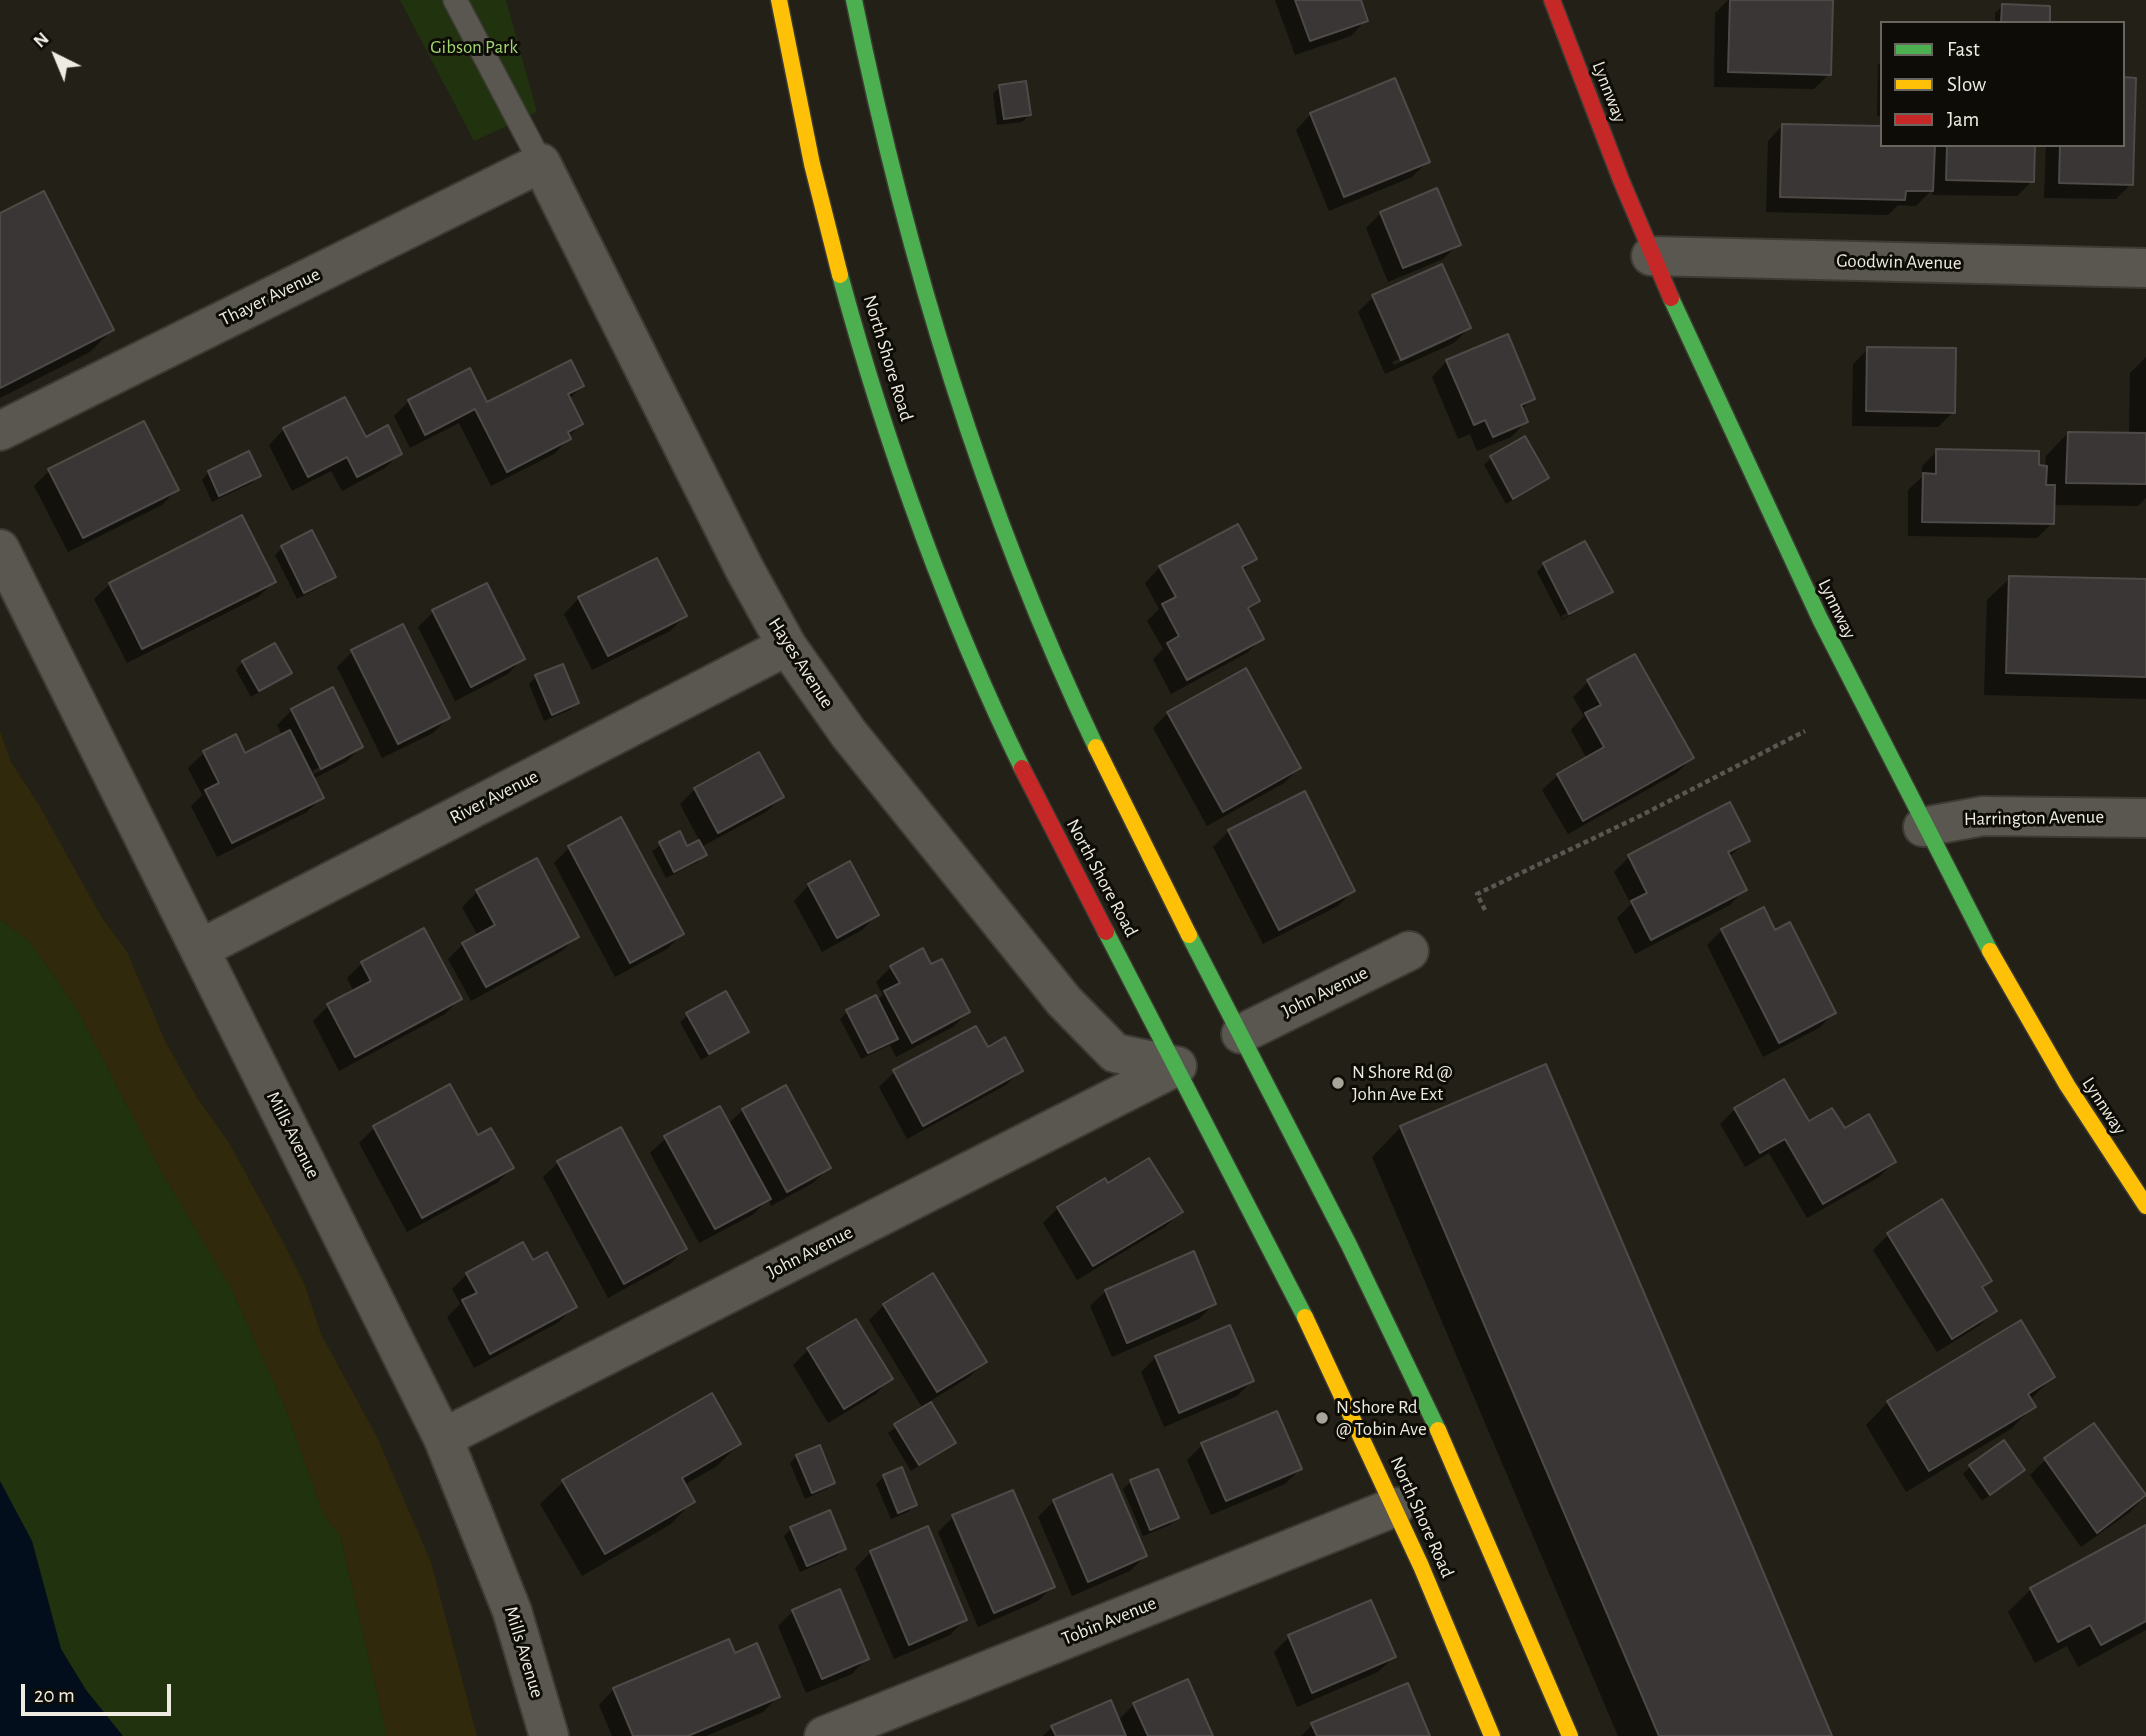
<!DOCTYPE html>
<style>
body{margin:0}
#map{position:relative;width:2146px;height:1736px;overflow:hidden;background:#222017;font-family:"Alegreya Sans",sans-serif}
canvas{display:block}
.legend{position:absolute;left:1880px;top:21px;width:245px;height:126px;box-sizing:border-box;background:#0e0c06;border:2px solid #68665e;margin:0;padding:9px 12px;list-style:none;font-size:21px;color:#eeece1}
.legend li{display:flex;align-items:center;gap:14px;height:35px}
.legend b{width:35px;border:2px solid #68665e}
.north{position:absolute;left:21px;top:21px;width:70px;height:70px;-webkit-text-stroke:5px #0e0c06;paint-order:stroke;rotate:317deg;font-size:19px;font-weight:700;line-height:28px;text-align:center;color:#eeece1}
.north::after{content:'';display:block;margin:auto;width:24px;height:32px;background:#eeece1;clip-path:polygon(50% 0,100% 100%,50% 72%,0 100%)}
.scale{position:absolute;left:21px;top:1684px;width:150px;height:32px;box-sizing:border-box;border:4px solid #eeece1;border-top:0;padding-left:9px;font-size:21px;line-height:24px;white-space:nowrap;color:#eeece1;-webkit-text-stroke:5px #0e0c06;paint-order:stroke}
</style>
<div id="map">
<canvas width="2146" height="1736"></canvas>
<ul class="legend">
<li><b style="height:9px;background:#4caf50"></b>Fast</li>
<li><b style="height:9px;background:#ffc107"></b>Slow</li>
<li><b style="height:9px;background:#c62828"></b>Jam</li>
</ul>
<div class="north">N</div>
<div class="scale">20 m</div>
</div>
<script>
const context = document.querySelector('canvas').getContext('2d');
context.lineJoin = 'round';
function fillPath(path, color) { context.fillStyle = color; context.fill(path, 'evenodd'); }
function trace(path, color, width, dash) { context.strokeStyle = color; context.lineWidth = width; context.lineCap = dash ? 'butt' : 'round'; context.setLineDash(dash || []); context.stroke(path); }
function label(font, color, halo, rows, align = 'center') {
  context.font = font + ' "Alegreya Sans",sans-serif'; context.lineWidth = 6; context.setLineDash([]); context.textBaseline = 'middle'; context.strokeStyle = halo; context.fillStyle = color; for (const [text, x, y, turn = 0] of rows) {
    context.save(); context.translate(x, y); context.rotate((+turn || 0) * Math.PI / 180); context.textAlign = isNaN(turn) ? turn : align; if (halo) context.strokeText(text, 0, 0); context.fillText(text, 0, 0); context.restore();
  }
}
fillPath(new Path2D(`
 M 400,0 L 506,0 L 537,112 L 474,141 Z
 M 0,919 L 30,942 L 77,1009 L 161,1171 L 232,1290 L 285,1407 L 324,1516 L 340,1535 L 387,1736 L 123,1736 L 86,1690 L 61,1649 L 32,1541 L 0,1481 Z`), '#21320e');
fillPath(new Path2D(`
 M 0,731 L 11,762 L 39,805 L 102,918 L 127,952 L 166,1043 L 196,1096 L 229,1143 L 281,1238 L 304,1283 L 321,1334 L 376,1435 L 431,1562 L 477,1736 L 387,1736 L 340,1535 L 324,1516 L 285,1407 L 232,1290 L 161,1171 L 77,1009 L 30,942 L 0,919 Z`), '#30290b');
fillPath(new Path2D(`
 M 0,1481 L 32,1541 L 61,1649 L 86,1690 L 123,1736 L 0,1736 Z`), '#030e1c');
fillPath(new Path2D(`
 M 1275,0 L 1359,0 L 1366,20 L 1351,36 L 1295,55 Z
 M 1728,0 L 1811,0 L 1829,74 L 1814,89 L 1714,87 L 1715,13 Z
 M 2002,6 L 2048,23 L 1995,23 L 1995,13 Z
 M 1882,62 L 1882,116 L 1877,116 L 1878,65 Z
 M 1000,86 L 1029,115 L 1022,122 L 997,125 L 993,94 Z
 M 1311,114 L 1428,161 L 1412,177 L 1329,211 L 1296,130 Z
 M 1783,125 L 1882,145 L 2033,145 L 2032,181 L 2017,196 L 1932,195 L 1932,190 L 1916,206 L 1898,205 L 1888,215 L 1766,212 L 1768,141 Z
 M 2046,145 L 2123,145 L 2131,184 L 2116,199 L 2044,198 Z
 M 1381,213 L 1459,244 L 1443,259 L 1388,282 L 1366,228 Z
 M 0,215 L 112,330 L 90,352 L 0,398 Z
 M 1373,297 L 1469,328 L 1454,343 L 1385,374 L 1358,312 ZM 1453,334 L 1453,338 L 1394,365 L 1392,362 Z
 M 1868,349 L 1953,412 L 1938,427 L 1852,426 L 1853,364 Z
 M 2146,357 L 2146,498 L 2138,506 L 2053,505 L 2052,523 L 2037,538 L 1908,536 L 1908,490 L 1922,477 L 1922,466 L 1937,451 L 2045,467 L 2046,456 L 2068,433 L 2129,434 L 2130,373 Z
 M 1447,361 L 1533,398 L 1521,410 L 1526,422 L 1511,437 L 1477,451 L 1470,434 L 1458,439 L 1432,377 Z
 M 582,386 L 569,399 L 581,424 L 568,437 L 569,439 L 554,454 L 491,486 L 459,423 L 410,448 L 394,416 L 409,401 L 486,404 Z
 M 284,429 L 400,453 L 385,468 L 342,491 L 331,471 L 292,491 L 269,445 Z
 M 1491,458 L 1547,478 L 1506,504 L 1484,465 Z
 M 49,471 L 177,490 L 162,505 L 68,552 L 34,486 Z
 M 209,472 L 259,475 L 252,483 L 212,502 L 202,480 Z
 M 1237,527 L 1255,559 L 1242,571 L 1258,601 L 1248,611 L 1262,638 L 1247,653 L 1171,694 L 1153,659 L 1163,649 L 1147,621 L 1159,609 L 1145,583 L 1160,567 Z
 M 282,548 L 333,577 L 326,584 L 297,599 L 275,555 Z
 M 1544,564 L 1611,591 L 1604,597 L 1604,594 L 1561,616 L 1562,619 L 1604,598 L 1562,620 L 1537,572 Z
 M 2010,578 L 2146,581 L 2146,699 L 1984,695 L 1987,600 Z
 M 274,582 L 258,597 L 127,663 L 94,599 L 110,584 Z
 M 579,598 L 685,616 L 670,631 L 592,670 L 564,614 Z
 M 433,612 L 523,658 L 508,674 L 455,701 L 418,627 Z
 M 352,652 L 448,718 L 433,733 L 382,758 L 337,667 Z
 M 243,662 L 289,673 L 251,697 L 236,670 Z
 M 536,677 L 577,703 L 570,710 L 544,721 L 529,684 Z
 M 1588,682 L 1692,758 L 1677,773 L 1568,834 L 1542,790 L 1558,775 L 1587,759 L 1571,730 L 1584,716 L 1573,697 Z
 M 292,710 L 361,747 L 346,762 L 313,779 L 322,797 L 307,812 L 217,857 L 191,806 L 202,795 L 188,768 L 204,753 L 235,737 L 244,756 L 282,736 L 277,725 ZM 346,754 L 346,758 L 314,774 L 312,771 Z
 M 1168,713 L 1299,768 L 1284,783 L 1207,826 L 1153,728 Z
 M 695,789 L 782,797 L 766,812 L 701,847 L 705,855 L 698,862 L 666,878 L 652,851 L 679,833 L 687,848 L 700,842 L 680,804 Z
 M 1304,793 L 1353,891 L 1338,906 L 1263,944 L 1213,847 L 1229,831 Z
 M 1729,805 L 1748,840 L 1729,857 L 1745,889 L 1730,905 L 1635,954 L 1617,918 L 1631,904 L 1614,872 L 1629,857 Z
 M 621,819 L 682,934 L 667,949 L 615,977 L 554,863 L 569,848 Z
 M 809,885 L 877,915 L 862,930 L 822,952 L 794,901 Z
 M 477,892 L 577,936 L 562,951 L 471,1001 L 448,959 L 463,944 L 478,936 L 462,907 Z
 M 1722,930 L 1775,932 L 1834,1013 L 1819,1028 L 1763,1057 L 1707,945 Z
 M 362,963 L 460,999 L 445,1014 L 339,1071 L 313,1021 L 328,1006 L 354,992 L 347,978 Z
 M 891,967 L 930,967 L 968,1012 L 953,1027 L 896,1057 L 890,1045 L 861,1059 L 840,1019 L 847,1012 L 877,1000 L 883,995 L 876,982 Z
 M 688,1015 L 747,1032 L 701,1060 L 680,1022 Z
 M 987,1049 L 1021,1070 L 1006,1085 L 907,1139 L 879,1087 L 894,1072 Z
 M 1735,1109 L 1844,1130 L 1894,1162 L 1879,1177 L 1807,1218 L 1769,1153 L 1745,1167 L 1720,1124 Z
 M 743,1110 L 829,1168 L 813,1183 L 771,1206 L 768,1199 L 754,1214 L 699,1243 L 650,1153 L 666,1138 L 728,1124 Z
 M 1401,1127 L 1829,1736 L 1618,1736 L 1372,1157 Z
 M 374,1128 L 477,1137 L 512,1168 L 497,1183 L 407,1232 L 359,1143 Z
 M 559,1162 L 685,1249 L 670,1264 L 608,1298 L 543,1177 Z
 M 1107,1185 L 1180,1212 L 1165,1227 L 1077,1280 L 1043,1223 L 1058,1208 Z
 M 1888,1235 L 1990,1281 L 1982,1289 L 1995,1310 L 1980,1325 L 1937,1352 L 1873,1250 Z
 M 532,1263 L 574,1307 L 559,1322 L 474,1368 L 447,1317 L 460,1304 L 452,1289 L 467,1274 Z
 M 1106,1291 L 1214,1304 L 1199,1319 L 1112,1357 L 1090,1306 Z
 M 884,1305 L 984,1362 L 969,1377 L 929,1402 L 954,1443 L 911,1471 L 888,1433 L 923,1409 L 869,1320 Z
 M 808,1350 L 891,1378 L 876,1394 L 828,1423 L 793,1365 Z
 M 1156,1357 L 1252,1381 L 1237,1396 L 1164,1427 L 1141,1372 Z
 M 2053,1377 L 2030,1400 L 2033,1407 L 2011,1429 L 1906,1492 L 1866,1425 L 1888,1402 Z
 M 711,1396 L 739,1444 L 717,1466 L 684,1485 L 693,1501 L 671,1524 L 582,1576 L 540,1504 L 563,1482 Z
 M 2094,1425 L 2145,1496 L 2130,1512 L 2081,1547 L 2030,1475 L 2045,1460 Z
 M 1202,1445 L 1300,1469 L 1285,1484 L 1211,1515 L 1187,1460 Z
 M 797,1456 L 833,1482 L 826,1489 L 805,1499 L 790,1463 Z
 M 1970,1467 L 2023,1470 L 1982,1501 L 1963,1474 Z
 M 901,1469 L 915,1505 L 908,1512 L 891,1519 L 876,1484 L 884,1477 Z
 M 1157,1471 L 1177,1517 L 1170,1525 L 1143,1536 L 1123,1489 L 1131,1482 Z
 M 1112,1476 L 1145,1556 L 1130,1571 L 1072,1596 L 1038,1517 L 1054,1501 Z
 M 953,1517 L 1053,1586 L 1038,1601 L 978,1627 L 938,1532 Z
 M 2146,1527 L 2146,1630 L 2078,1667 L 2067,1646 L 2035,1663 L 2008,1612 L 2031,1589 Z
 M 791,1529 L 844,1549 L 837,1556 L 800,1572 L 784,1536 Z
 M 871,1552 L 965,1620 L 950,1635 L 894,1659 L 855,1568 Z
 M 793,1611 L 867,1658 L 852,1674 L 806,1693 L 778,1626 Z
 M 1289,1637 L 1394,1657 L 1378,1672 L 1297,1707 L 1274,1652 Z
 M 734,1655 L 778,1697 L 763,1712 L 706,1736 L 612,1736 L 599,1705 L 614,1689 Z
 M 1134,1704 L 1211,1736 L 1043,1736 L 1052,1727 L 1118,1721 Z
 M 1312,1725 L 1429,1736 L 1301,1736 Z`), '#0007');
const building = new Path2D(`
 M 1295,0 L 1361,0 L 1368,21 L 1310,41 Z
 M 1730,0 L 1833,0 L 1831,75 L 1728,72 Z
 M 2002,4 L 2050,6 L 2050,23 L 2001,23 Z
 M 2123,77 L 2136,78 L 2133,185 L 2059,183 L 2060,145 L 2123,145 Z
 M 1395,78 L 1430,162 L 1344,197 L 1310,113 Z
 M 1026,81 L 1031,115 L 1004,119 L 999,85 Z
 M 1782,124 L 1882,126 L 1882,145 L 1935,145 L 1933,191 L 1906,191 L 1905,200 L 1780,197 Z
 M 1947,145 L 2035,145 L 2034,182 L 1946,180 Z
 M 1437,188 L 1461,245 L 1403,268 L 1380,212 Z
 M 44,191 L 114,330 L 0,388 L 0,213 Z
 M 1442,264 L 1471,328 L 1401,360 L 1372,295 Z
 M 1508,334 L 1535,399 L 1521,405 L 1528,422 L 1493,437 L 1485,420 L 1474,425 L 1446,360 Z
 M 1867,347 L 1956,348 L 1955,413 L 1866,411 Z
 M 571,360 L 584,386 L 568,394 L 583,424 L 568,432 L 571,439 L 507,472 L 475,409 L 425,435 L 408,400 L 470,368 L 487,402 Z
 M 345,397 L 366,437 L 388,425 L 402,454 L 357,477 L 347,457 L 308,477 L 283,428 Z
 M 144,421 L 179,490 L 83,538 L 48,469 Z
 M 2068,432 L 2146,433 L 2146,484 L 2066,483 Z
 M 1525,436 L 1549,478 L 1513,499 L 1490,456 Z
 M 1936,449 L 2039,451 L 2039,465 L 2047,466 L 2046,485 L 2055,485 L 2054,524 L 1922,522 L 1923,473 L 1936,474 Z
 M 249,451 L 261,476 L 219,496 L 208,471 Z
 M 242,515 L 276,582 L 142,649 L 109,583 Z
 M 1238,524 L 1257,559 L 1242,567 L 1260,601 L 1248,608 L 1264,639 L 1187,680 L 1167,643 L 1179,636 L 1162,604 L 1176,597 L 1159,566 Z
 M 312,530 L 336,577 L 304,593 L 281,546 Z
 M 1585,541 L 1613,592 L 1569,614 L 1543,563 Z
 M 657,558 L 687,616 L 608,656 L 578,597 Z
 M 2009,576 L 2146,579 L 2146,677 L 2006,673 Z
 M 487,583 L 525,659 L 471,687 L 432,610 Z
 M 403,624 L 450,718 L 398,744 L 351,650 Z
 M 275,643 L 292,673 L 259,691 L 242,661 Z
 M 1635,654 L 1694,758 L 1583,821 L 1557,774 L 1604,747 L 1585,713 L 1601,705 L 1587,680 Z
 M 563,664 L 579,703 L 552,715 L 535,675 Z
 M 1246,668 L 1301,768 L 1223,812 L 1167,712 Z
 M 333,687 L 363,747 L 321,769 L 291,709 Z
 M 290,730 L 324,798 L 232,843 L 205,790 L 219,783 L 203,751 L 236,734 L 245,753 Z
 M 759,752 L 784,797 L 718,833 L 694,788 Z
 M 1305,791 L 1355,891 L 1279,930 L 1228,830 Z
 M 1730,802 L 1750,841 L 1728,852 L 1747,890 L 1651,940 L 1631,901 L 1647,893 L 1628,855 Z
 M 621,817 L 684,934 L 630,963 L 568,846 Z
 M 680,831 L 687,846 L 699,840 L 707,855 L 674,872 L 659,842 Z
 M 537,858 L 579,937 L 486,987 L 462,943 L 495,925 L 476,890 Z
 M 850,861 L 879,915 L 837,938 L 808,884 Z
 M 1764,907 L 1775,930 L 1790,922 L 1836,1013 L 1779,1043 L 1721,929 Z
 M 424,928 L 462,999 L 355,1057 L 327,1004 L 371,981 L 361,962 Z
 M 923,948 L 931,964 L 942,959 L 970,1012 L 912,1043 L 884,991 L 900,983 L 890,966 Z
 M 726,991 L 749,1032 L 709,1054 L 686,1013 Z
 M 876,995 L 898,1039 L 868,1053 L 846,1010 Z
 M 976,1026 L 988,1047 L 1005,1037 L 1023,1071 L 923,1126 L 893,1070 Z
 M 1546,1064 L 1749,1538 L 1832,1736 L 1659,1736 L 1400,1126 Z
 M 1784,1079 L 1809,1121 L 1832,1108 L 1845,1128 L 1869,1114 L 1896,1162 L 1823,1204 L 1785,1139 L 1760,1153 L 1734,1108 Z
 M 450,1084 L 478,1135 L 491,1128 L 514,1168 L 422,1218 L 373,1126 Z
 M 786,1085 L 831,1168 L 787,1192 L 742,1109 Z
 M 720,1106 L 771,1199 L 715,1229 L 664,1136 Z
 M 621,1127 L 687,1249 L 624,1284 L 557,1161 Z
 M 1149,1158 L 1183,1212 L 1093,1266 L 1057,1207 L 1105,1178 L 1108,1183 Z
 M 1942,1199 L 1992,1281 L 1982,1287 L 1997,1311 L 1952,1339 L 1887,1233 Z
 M 523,1242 L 533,1260 L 547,1252 L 577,1307 L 490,1354 L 462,1300 L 477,1293 L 466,1273 Z
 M 1194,1251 L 1216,1304 L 1127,1343 L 1105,1290 Z
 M 933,1273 L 987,1362 L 937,1392 L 883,1304 Z
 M 856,1319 L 893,1379 L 844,1409 L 807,1348 Z
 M 2021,1320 L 2055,1377 L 2028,1394 L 2036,1407 L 1929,1471 L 1887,1401 Z
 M 1230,1325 L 1254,1381 L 1179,1413 L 1155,1356 Z
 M 712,1393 L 741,1444 L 682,1478 L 695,1502 L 605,1554 L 562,1480 Z
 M 931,1402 L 956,1443 L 919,1465 L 894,1424 Z
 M 1277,1411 L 1302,1469 L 1226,1501 L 1201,1443 Z
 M 2094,1423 L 2146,1495 L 2097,1533 L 2044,1458 Z
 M 2004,1440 L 2025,1470 L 1990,1495 L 1969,1465 Z
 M 820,1445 L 835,1483 L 812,1493 L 796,1455 Z
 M 902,1467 L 917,1505 L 898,1513 L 883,1475 Z
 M 1158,1469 L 1179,1518 L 1150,1530 L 1130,1480 Z
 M 1112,1474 L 1147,1556 L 1088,1582 L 1053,1500 Z
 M 1013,1490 L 1055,1587 L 994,1613 L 952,1515 Z
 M 830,1510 L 846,1549 L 807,1566 L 790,1527 Z
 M 2146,1525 L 2146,1621 L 2101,1645 L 2090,1625 L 2058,1642 L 2030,1588 Z
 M 928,1526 L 967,1620 L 909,1645 L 870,1551 Z
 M 840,1589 L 869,1659 L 822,1679 L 792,1610 Z
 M 1371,1600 L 1396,1657 L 1312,1693 L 1288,1635 Z
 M 729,1639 L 735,1653 L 757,1643 L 780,1697 L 688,1736 L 633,1736 L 613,1688 Z
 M 1188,1679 L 1213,1736 L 1148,1736 L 1133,1703 Z
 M 1408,1683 L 1430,1736 L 1317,1736 L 1311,1723 Z
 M 1111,1700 L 1126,1736 L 1056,1736 L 1051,1726 Z`);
fillPath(building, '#393635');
trace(building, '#4d4a48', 2);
const lane = new Path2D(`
 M 455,0 L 541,163`);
const street = new Path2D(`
 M 1651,256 L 2146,268
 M 0,431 L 541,163 L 745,570 L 787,646 L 849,734 L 1064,1001 L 1115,1053 L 1177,1066
 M 0,549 L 443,1438 L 512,1611 L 549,1736
 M 1923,827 L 1983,816 L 2146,818
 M 200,949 L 787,646
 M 1241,1034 L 1409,951
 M 443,1438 L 1177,1066
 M 824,1736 L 1395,1507`);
const fast = new Path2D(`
 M 854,0 C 907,258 982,508 1096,747
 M 840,275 C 886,444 945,610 1022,768
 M 1671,298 L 1820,619 L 1990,951
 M 1106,932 L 1305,1317
 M 1189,935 L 1349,1245 L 1438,1430`);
const slow = new Path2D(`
 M 779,0 L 812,164 L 840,275
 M 1096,747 L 1189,935
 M 1990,951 L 2067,1085 L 2146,1206
 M 1305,1317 L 1421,1566 L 1492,1736
 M 1438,1430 L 1570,1736`);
const jam = new Path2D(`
 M 1552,0 L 1621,180 L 1671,298
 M 1022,768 L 1106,932`);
trace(lane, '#3c3b34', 26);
trace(street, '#3c3b34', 42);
trace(fast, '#3c3b34', 19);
trace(slow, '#3c3b34', 19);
trace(jam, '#3c3b34', 19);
trace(new Path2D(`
 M 1485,910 L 1477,894 L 1640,816 L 1805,731`), '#595752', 4.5, [5, 3.5]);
trace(lane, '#595750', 23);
trace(street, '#595750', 38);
trace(fast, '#4caf50', 16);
trace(slow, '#ffc107', 16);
trace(jam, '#c62828', 16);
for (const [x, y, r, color] of [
 [1338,1083,7,"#a7a59a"],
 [1322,1418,7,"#a7a59a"]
]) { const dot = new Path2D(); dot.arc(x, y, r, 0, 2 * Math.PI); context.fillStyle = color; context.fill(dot); trace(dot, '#0e0c06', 2.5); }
label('19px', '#9fd56f', '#0e0c06', [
 ["Gibson Park",474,47]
]);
label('19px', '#eeece1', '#0e0c06', [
 ["Lynnway",1609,92,69],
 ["Goodwin Avenue",1899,262,1],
 ["Thayer Avenue",270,297,-26],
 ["North Shore Road",888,358,73],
 ["Lynnway",1837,609,64],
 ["Hayes Avenue",801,663,57],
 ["River Avenue",494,797,-27],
 ["Harrington Avenue",2034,818,-1],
 ["North Shore Road",1102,878,62],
 ["John Avenue",1325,992,-26],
 ["Lynnway",2104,1106,57],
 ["Mills Avenue",293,1135,63],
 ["John Avenue",810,1252,-27],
 ["North Shore Road",1422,1517,66],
 ["Tobin Avenue",1109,1621,-22],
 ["Mills Avenue",524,1652,73]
]);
label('19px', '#eeece1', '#0e0c06', [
 ["N Shore Rd @",1352,1072],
 ["John Ave Ext",1352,1094],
 ["N Shore Rd",1336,1407],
 ["@ Tobin Ave",1336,1429]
], 'left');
</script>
